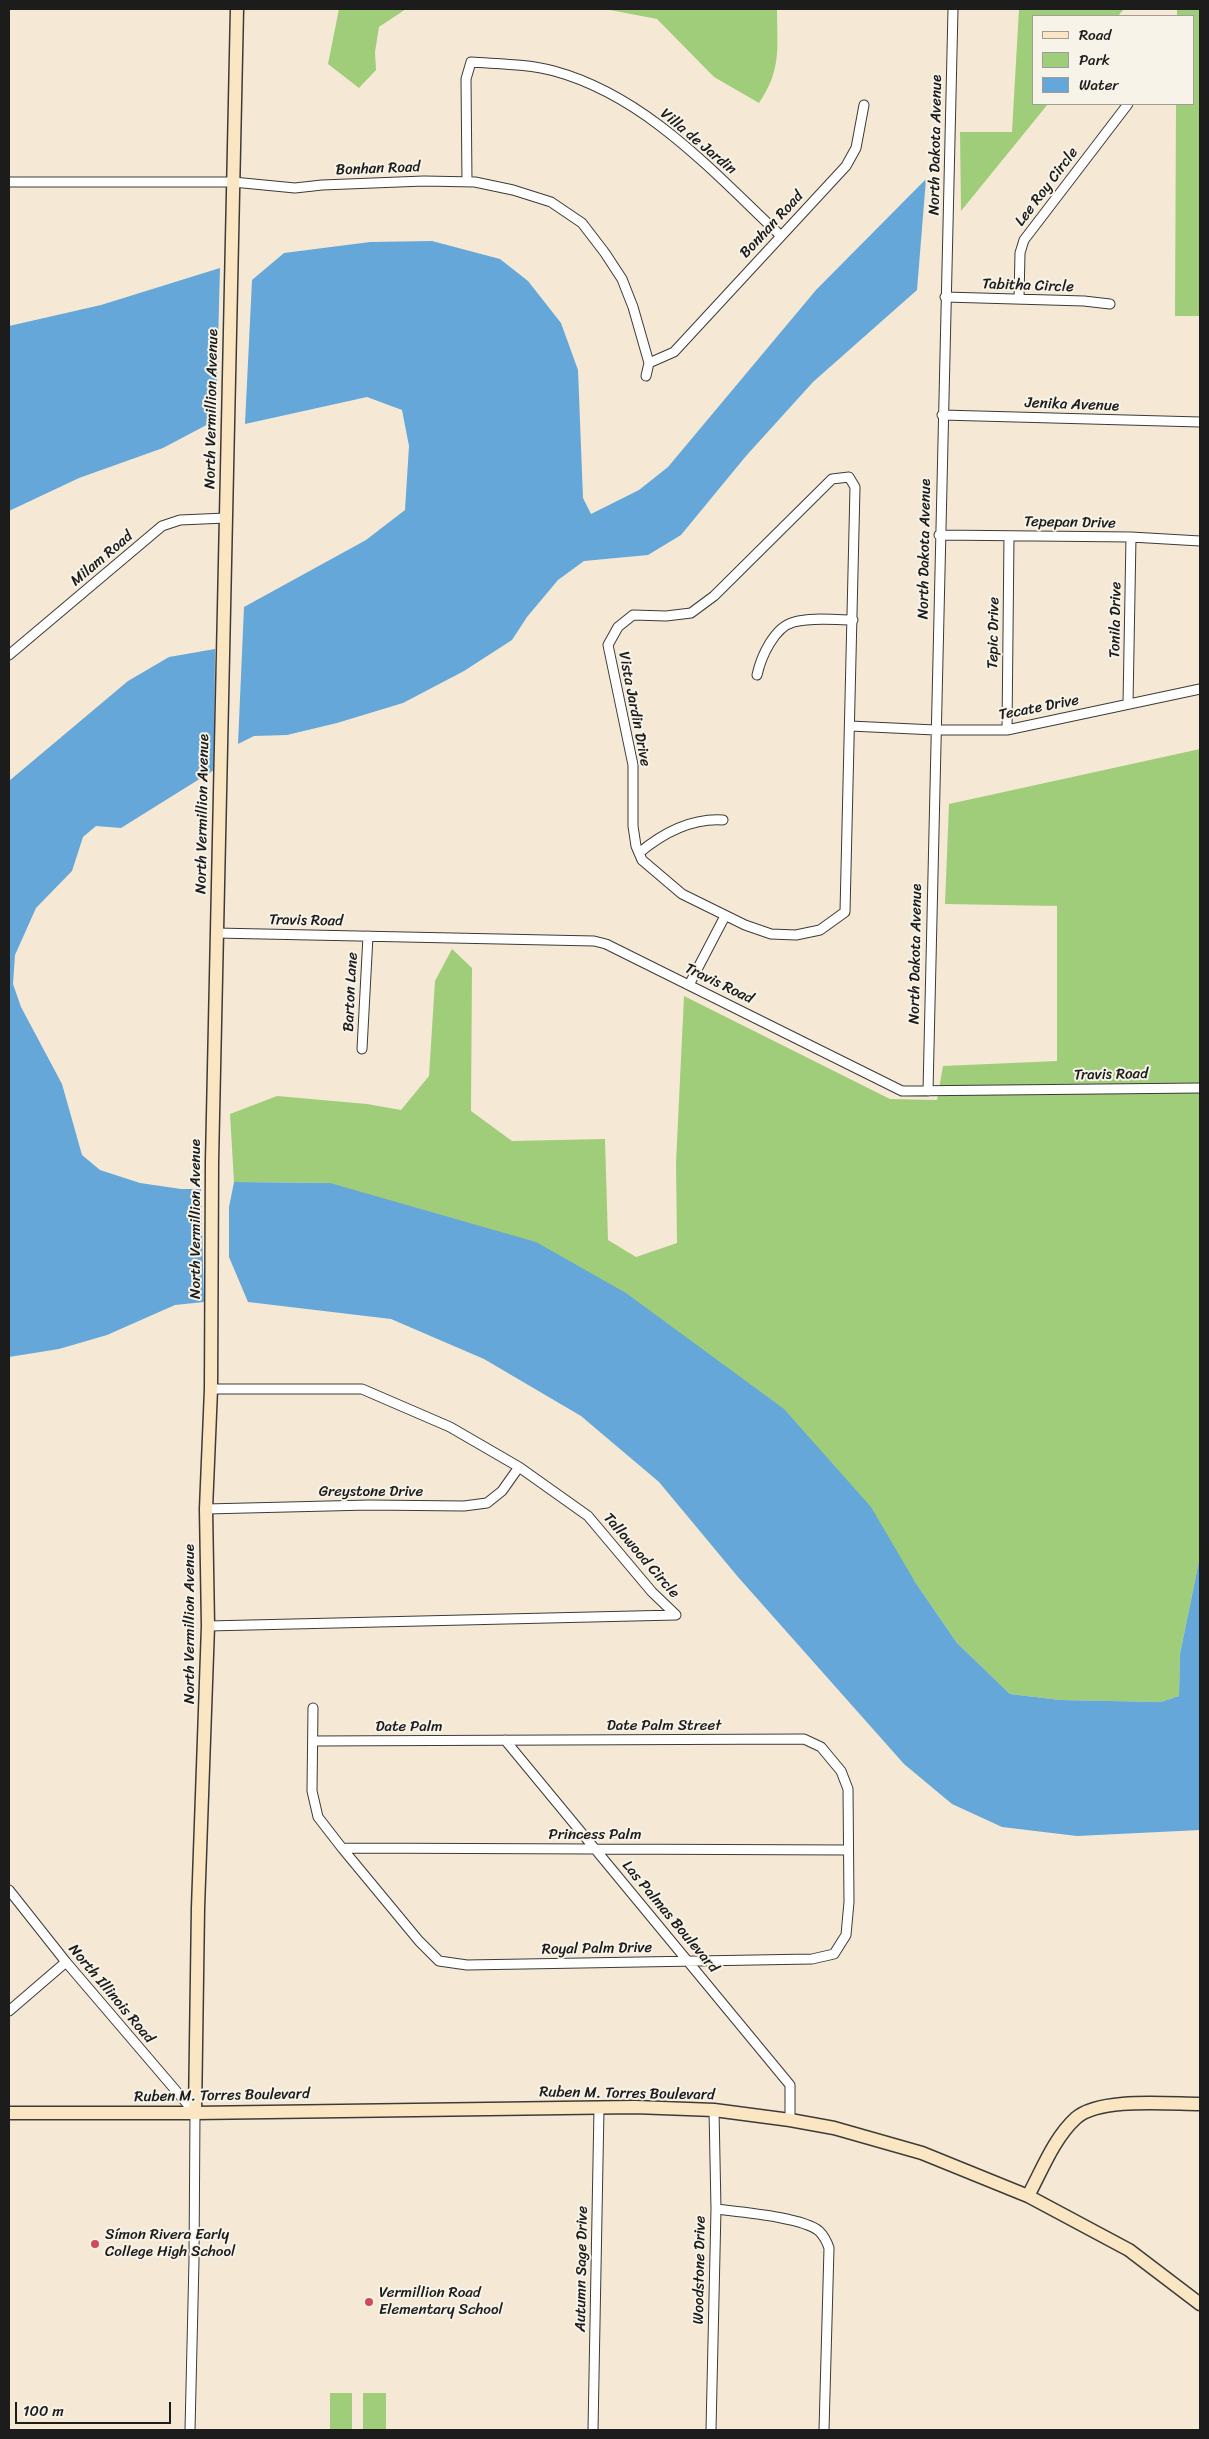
<!DOCTYPE html>
<meta charset="utf-8">
<style>
body{margin:0}
#map{position:relative;width:1209px;height:2439px;overflow:hidden;background:#f5e9d5;font-family:Sriracha,sans-serif}
canvas{display:block}
.frame{position:absolute;inset:0;border:10px solid #1c1c1c;pointer-events:none}
.legend{position:absolute;left:1032px;top:15px;width:162px;height:90px;box-sizing:border-box;background:#f7f3e8;border:1px solid #9f9d96;margin:0;padding:6px 9px;list-style:none;font-size:15px;color:#1c1c1c}
.legend li{display:flex;align-items:center;gap:10px;height:25px}
.legend b{width:25px;border:1px solid #9f9d96}
.scale{position:absolute;left:15px;top:2402px;width:156px;height:22px;box-sizing:border-box;border:2px solid #1c1c1c;border-top:0;padding-left:6px;font-size:15px;line-height:18px;white-space:nowrap;color:#1c1c1c;-webkit-text-stroke:4px #f7f3e8;paint-order:stroke}
</style>
<div id="map">
<canvas width="1209" height="2439"></canvas>
<div class="frame"></div>
<ul class="legend">
<li><b style="height:6px;background:#fbe6c4"></b>Road</li>
<li><b style="height:14px;background:#a0cd7a"></b>Park</li>
<li><b style="height:14px;background:#65a7d9"></b>Water</li>
</ul>
<div class="scale">100 m</div>
</div>
<script>
const context = document.querySelector('canvas').getContext('2d');
context.lineJoin = 'round';
function fillPath(path, color) { context.fillStyle = color; context.fill(path, 'evenodd'); }
function trace(path, color, width, dash) { context.strokeStyle = color; context.lineWidth = width; context.lineCap = dash ? 'butt' : 'round'; context.setLineDash(dash || []); context.stroke(path); }
function label(font, color, halo, rows, align = 'center') {
  context.font = font + ' Sriracha,sans-serif'; context.lineWidth = 4; context.setLineDash([]); context.textBaseline = 'middle'; context.strokeStyle = halo; context.fillStyle = color; for (const [text, x, y, turn = 0] of rows) {
    context.save(); context.translate(x, y); context.rotate((+turn || 0) * Math.PI / 180); context.textAlign = isNaN(turn) ? turn : align; if (halo) context.strokeText(text, 0, 0); context.fillText(text, 0, 0); context.restore();
  }
}
fillPath(new Path2D(`
 M 339,9 L 406,9 L 379,27 L 375,52 L 376,70 L 359,88 L 328,64 Z
 M 605,9 L 777,9 C 777,48 782,69 759,103 L 714,77 L 657,19 Z
 M 1019,9 L 1124,9 L 1118,16 L 1033,16 L 1033,104 L 1048,104 L 961,211 L 960,132 L 1012,132 Z
 M 1177,9 L 1200,9 L 1200,316 L 1175,316 L 1176,104 L 1193,104 L 1193,16 L 1177,16 Z
 M 1200,749 L 1200,1556 L 1180,1654 L 1179,1696 L 1161,1702 L 1060,1700 L 1010,1694 L 957,1643 L 915,1582 L 330,1183 L 234,1182 L 230,1114 L 277,1096 L 367,1104 L 401,1110 L 429,1076 L 435,981 L 452,949 L 472,968 L 471,1111 L 512,1141 L 605,1139 L 608,1240 L 636,1257 L 677,1243 L 676,1163 L 684,996 L 890,1099 L 937,1100 L 943,1066 L 1057,1061 L 1057,906 L 945,904 L 949,804 Z
 M 330,2393 L 352,2393 L 352,2430 L 330,2430 Z
 M 363,2393 L 386,2393 L 386,2430 L 363,2430 Z`), '#a0cd7a');
fillPath(new Path2D(`
 M 926,179 L 917,290 L 813,382 L 746,456 L 681,535 L 648,555 L 584,561 L 558,580 L 527,617 L 512,640 L 464,671 L 403,703 L 337,723 L 287,735 L 254,736 L 238,744 L 244,607 L 366,540 L 405,510 L 409,446 L 402,410 L 367,397 L 245,424 L 252,280 L 284,253 L 370,242 L 432,241 L 500,259 L 528,281 L 561,323 L 578,370 L 583,498 L 591,514 L 639,490 L 668,467 L 816,290 Z
 M 220,268 L 216,420 L 163,448 L 79,478 L 9,511 L 9,326 L 101,305 Z
 M 215,649 L 214,770 L 121,828 L 96,826 L 83,837 L 72,871 L 36,908 L 15,955 L 13,984 L 21,1007 L 62,1084 L 82,1155 L 100,1170 L 140,1183 L 181,1189 L 201,1189 L 204,1302 L 175,1305 L 107,1335 L 59,1349 L 9,1357 L 9,781 L 128,681 L 169,657 Z
 M 234,1182 L 330,1183 L 536,1242 L 626,1293 L 784,1409 L 871,1507 L 915,1582 L 957,1643 L 1010,1694 L 1060,1700 L 1161,1702 L 1179,1696 L 1180,1654 L 1200,1556 L 1200,1830 L 1077,1836 L 1002,1827 L 952,1804 L 904,1764 L 738,1577 L 659,1482 L 581,1416 L 484,1359 L 391,1319 L 248,1302 L 229,1257 L 229,1207 Z`), '#65a7d9');
const street = new Path2D(`
 M 9,182 L 233,182 L 295,188 L 322,185 L 424,181 L 475,182 L 513,190 L 551,202 L 582,223 L 605,253 L 622,279 L 633,307 L 649,363
 M 467,182 L 466,79 L 471,62 C 498,64 529,64 554,71 C 646,96 713,172 780,235
 M 945,297 L 1084,301 L 1110,304
 M 1019,299 L 1020,253 L 1024,240 L 1128,104
 M 646,376 L 649,363 L 674,352 L 846,166 L 856,148 L 864,105
 M 942,415 L 1200,422
 M 849,477 L 855,487 L 845,912 L 820,930 L 796,935 L 771,934 L 745,925 L 682,894 L 642,860 L 636,846 L 633,826 L 633,765 L 608,645 L 618,627 L 633,615 L 666,616 L 691,613 L 714,596 L 832,479 Z
 M 939,535 L 1131,537 L 1200,541
 M 9,655 L 162,526 L 180,520 L 226,518
 M 757,675 C 761,657 774,627 794,622 C 812,617 834,620 853,620
 M 1128,704 L 1131,537
 M 850,726 L 935,730 L 1007,730 L 1200,689
 M 1007,730 L 1009,536
 M 639,853 C 663,833 691,818 723,820
 M 216,933 L 594,941 L 606,944 L 902,1091 L 1200,1088
 M 689,985 L 725,916
 M 362,1049 L 368,936
 M 928,1091 L 953,9
 M 206,1509 L 369,1505 L 464,1506 L 487,1503 L 502,1491 L 519,1467
 M 208,1626 L 676,1615 L 652,1592 L 588,1516 L 519,1467 L 450,1427 L 362,1389 L 211,1389
 M 505,1740 L 790,2085 L 790,2120
 M 313,1741 L 804,1739 L 821,1747 L 841,1771 L 848,1789 L 849,1902 L 846,1935 L 834,1954 L 812,1959 L 467,1965 L 439,1961 L 419,1941 L 342,1848 L 318,1817 L 312,1791 L 313,1708
 M 342,1848 L 848,1850
 M 9,1890 L 66,1962 L 195,2113 L 194,2260 L 190,2430
 M 9,2011 L 66,1962
 M 716,2209 C 739,2212 802,2217 819,2231 C 824,2236 827,2242 829,2248 L 824,2430
 M 593,2430 L 599,2108
 M 711,2430 L 716,2209 L 714,2110`);
const secondary = new Path2D(`
 M 9,2113 L 195,2113 L 635,2107 L 714,2110 L 790,2120 L 834,2128 L 922,2153 L 1028,2196 L 1129,2250 L 1200,2304
 M 195,2113 L 198,1908 L 208,1626 L 206,1509 L 211,1389 L 212,1161 L 237,9
 M 1028,2196 C 1042,2170 1054,2138 1076,2118 C 1100,2097 1169,2104 1200,2104`);
trace(street, '#3d3b38', 11);
trace(secondary, '#3d3b38', 15);
trace(street, '#fff', 9);
trace(secondary, '#fbe6c4', 12);
for (const [x, y, r, color] of [
 [95,2244,5,"#d1495b"],
 [369,2302,5,"#d1495b"]
]) { const dot = new Path2D(); dot.arc(x, y, r, 0, 2 * Math.PI); context.fillStyle = color; context.fill(dot); trace(dot, '#f7f3e8', 2); }
label('15px', '#1c1c1c', '#f7f3e8', [
 ["Villa de Jardin",698,142,40],
 ["North Dakota Avenue",936,145,-89],
 ["Bonhan Road",378,169,-2],
 ["Lee Roy Circle",1047,187,-53],
 ["Bonhan Road",772,225,-47],
 ["Tabitha Circle",1028,286,2],
 ["Jenika Avenue",1072,405,2],
 ["North Vermillion Avenue",212,409,-89],
 ["Tepepan Drive",1070,523,1],
 ["North Dakota Avenue",925,549,-89],
 ["Milam Road",102,559,-40],
 ["Tonila Drive",1116,620,-89],
 ["Tepic Drive",994,633,-89],
 ["Tecate Drive",1039,708,-11],
 ["Vista Jardin Drive",634,709,79],
 ["North Vermillion Avenue",203,814,-89],
 ["Travis Road",306,921,1],
 ["North Dakota Avenue",916,954,-89],
 ["Travis Road",719,984,26],
 ["Barton Lane",351,992,-87],
 ["Travis Road",1111,1075,-1],
 ["North Vermillion Avenue",196,1219,-90],
 ["Greystone Drive",371,1492],
 ["Tallowood Circle",641,1556,49],
 ["North Vermillion Avenue",190,1624,-90],
 ["Date Palm Street",664,1726],
 ["Date Palm",409,1727],
 ["Princess Palm",595,1835],
 ["Las Palmas Boulevard",670,1917,50],
 ["Royal Palm Drive",597,1949,-1],
 ["North Illinois Road",111,1994,50],
 ["Ruben M. Torres Boulevard",627,2094,1],
 ["Ruben M. Torres Boulevard",222,2096,-1],
 ["Autumn Sage Drive",582,2269,-89],
 ["Woodstone Drive",700,2270,-89]
]);
label('15px', '#1c1c1c', '#f7f3e8', [
 ["Símon Rivera Early",105,2235],
 ["College High School",105,2252],
 ["Vermillion Road",379,2293],
 ["Elementary School",379,2310]
], 'left');
</script>
